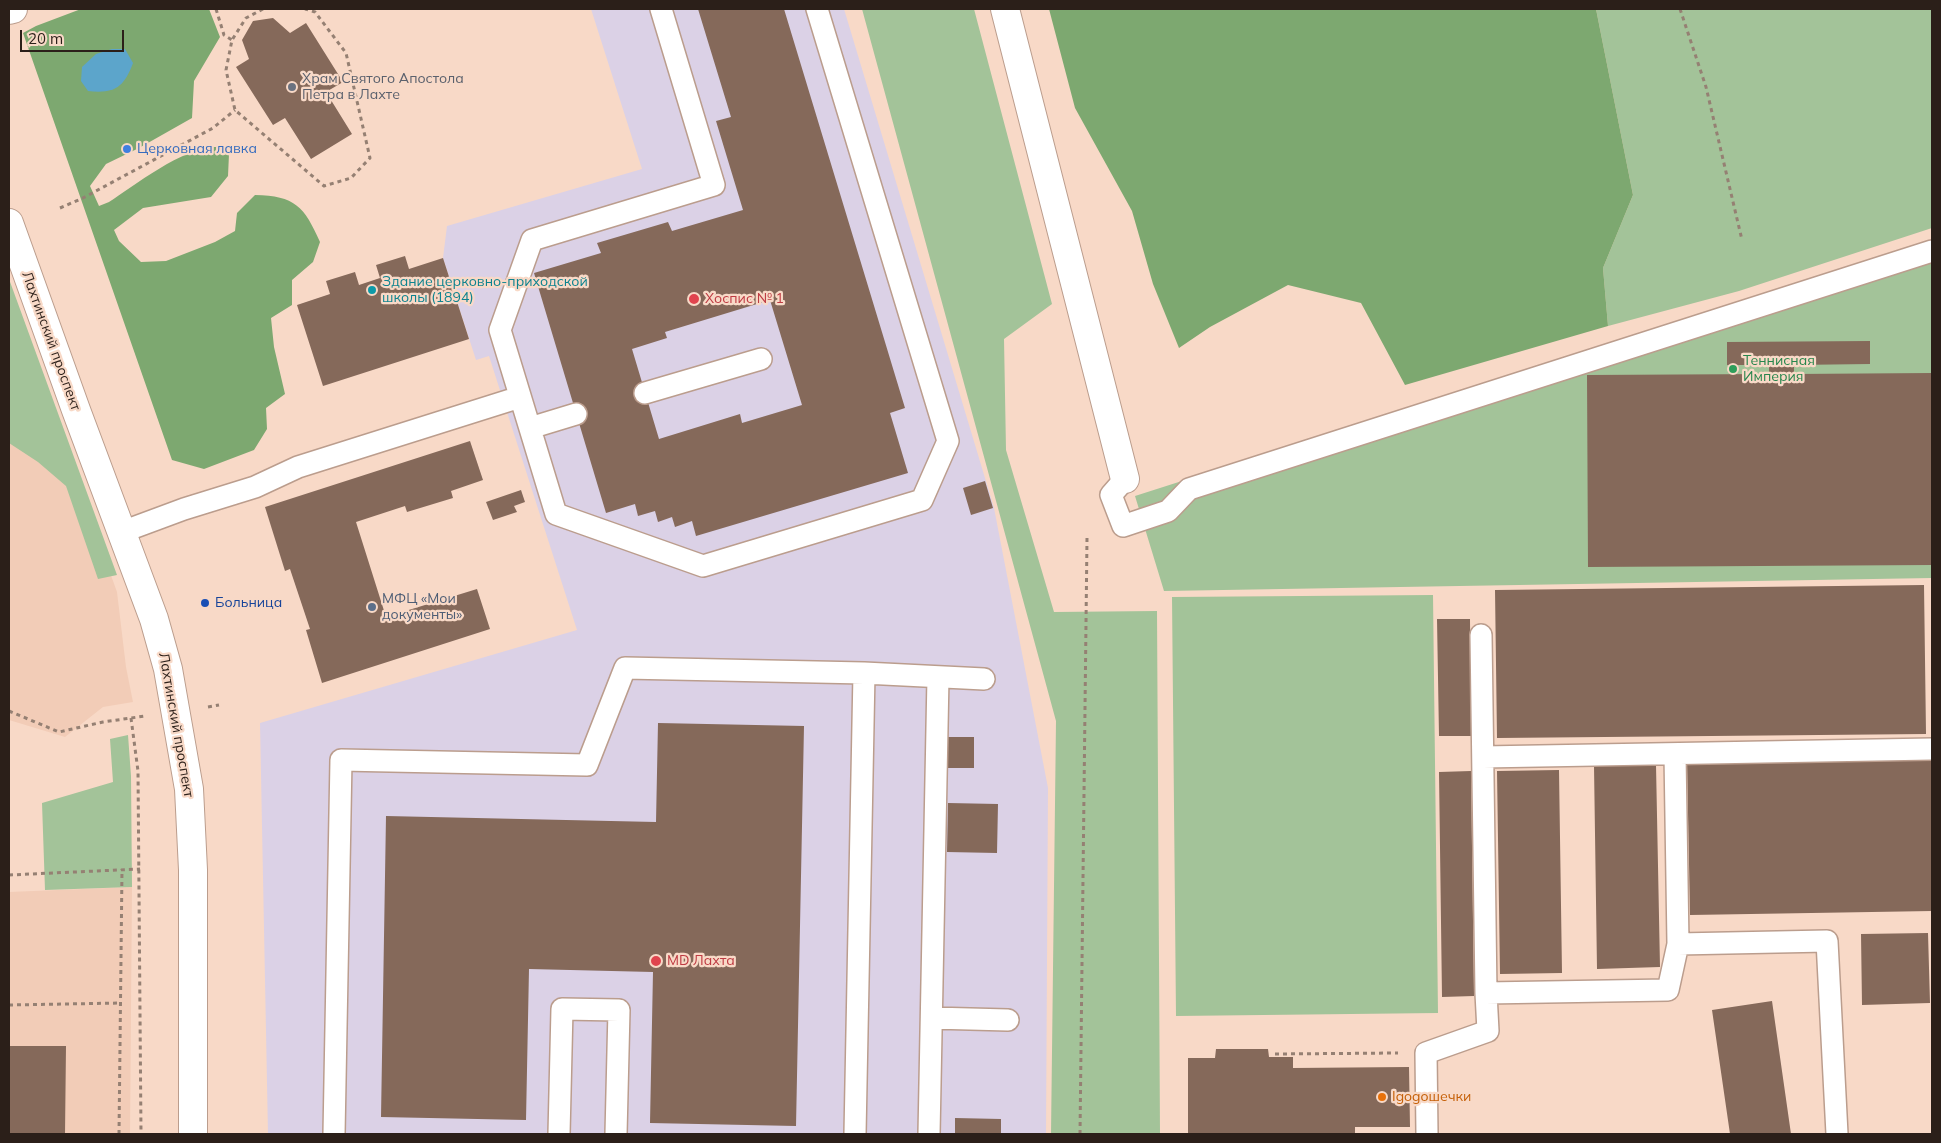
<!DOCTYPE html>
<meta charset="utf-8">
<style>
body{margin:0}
#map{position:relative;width:1941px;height:1143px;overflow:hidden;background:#f8d9c7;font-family:Mulish,sans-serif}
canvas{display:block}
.frame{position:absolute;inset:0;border:10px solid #2b1f19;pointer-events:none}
.scale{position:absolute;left:20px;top:30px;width:104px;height:22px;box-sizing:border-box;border:2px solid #2b1f19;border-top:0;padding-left:6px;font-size:15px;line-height:18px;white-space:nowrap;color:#2b1f19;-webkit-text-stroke:4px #f8d9c7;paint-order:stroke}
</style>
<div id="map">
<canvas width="1941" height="1143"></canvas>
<div class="frame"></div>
<div class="scale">20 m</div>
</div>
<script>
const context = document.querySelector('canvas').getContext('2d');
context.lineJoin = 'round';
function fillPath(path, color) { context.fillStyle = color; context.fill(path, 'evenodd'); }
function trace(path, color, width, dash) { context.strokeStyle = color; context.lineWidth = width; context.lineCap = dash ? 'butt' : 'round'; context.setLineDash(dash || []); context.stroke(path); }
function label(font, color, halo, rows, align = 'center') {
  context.font = font + ' Mulish,sans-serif'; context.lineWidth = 4.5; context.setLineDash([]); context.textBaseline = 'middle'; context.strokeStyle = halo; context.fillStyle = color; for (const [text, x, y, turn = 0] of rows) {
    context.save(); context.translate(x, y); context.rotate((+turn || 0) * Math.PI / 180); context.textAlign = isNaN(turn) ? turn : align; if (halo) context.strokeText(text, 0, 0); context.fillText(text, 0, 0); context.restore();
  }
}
fillPath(new Path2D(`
 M 9,292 L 117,592 L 126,667 L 133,702 L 103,707 L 65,737 L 9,720 Z
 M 132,887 L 130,1134 L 9,1134 L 9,892 Z`), '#f2ccb7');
fillPath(new Path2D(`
 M 591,9 L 844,9 L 994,508 L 1048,788 L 1046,1134 L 268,1134 L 260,723 L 577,630 L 489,356 L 476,360 L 443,258 L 447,226 L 642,169 Z`), '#dbd1e6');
fillPath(new Path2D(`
 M 862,9 L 974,9 L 1052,304 L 1004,339 L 1006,450 L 1054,612 L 1157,611 L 1160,1134 L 1051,1134 L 1056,721 Z
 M 1596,9 L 1932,9 L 1932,228 L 1739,291 L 1608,326 L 1603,268 L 1633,195 Z
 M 1932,241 L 1932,578 L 1164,591 L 1135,496 Z
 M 9,279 L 117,575 L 98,579 L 66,486 L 38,462 L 9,443 Z
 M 1433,595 L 1438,1013 L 1176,1016 L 1172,597 Z
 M 128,735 L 131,776 L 132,887 L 45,890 L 42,803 L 113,782 L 110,739 Z`), '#a3c399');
fillPath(new Path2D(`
 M 81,9 L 209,9 L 220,37 L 194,81 L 192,118 L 139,148 L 106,164 L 90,186 L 99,206 L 109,202 C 133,186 187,145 216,147 C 221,147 225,151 229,154 L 228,176 L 211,197 L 143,208 L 114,230 L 119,241 L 141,262 L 166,261 L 215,242 L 235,231 L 237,213 L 255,195 C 295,196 304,206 320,242 L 313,262 L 292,280 L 292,305 L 271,318 L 274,347 L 285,394 L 266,408 L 267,429 L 254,450 L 204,469 L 172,460 L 23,33 L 36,26 Z
 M 1049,9 L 1596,9 L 1633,195 L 1603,268 L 1608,326 L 1405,385 L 1361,303 L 1288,285 L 1210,327 L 1179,348 L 1153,284 L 1132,211 L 1075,108 Z`), '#7da870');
fillPath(new Path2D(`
 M 112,49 L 125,49 L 133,63 C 124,87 115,94 88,91 L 81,81 L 82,67 L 96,54 Z`), '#5ca5cb');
fillPath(new Path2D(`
 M 698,9 L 784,9 L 905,408 L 890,413 L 908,473 L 696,536 L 692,521 L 675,527 L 672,517 L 658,522 L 655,511 L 638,516 L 635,504 L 606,513 L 534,273 L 601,253 L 597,243 L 668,222 L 672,231 L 743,210 L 716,121 L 731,117 ZM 770,300 L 802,405 L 742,423 L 740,414 L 659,439 L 632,349 L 667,338 L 665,332 Z
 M 273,18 L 290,33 L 306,23 L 343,82 L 326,92 L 352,134 L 311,159 L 285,118 L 273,125 L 236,67 L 249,59 L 242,40 L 253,21 Z
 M 405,256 L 409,269 L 443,258 L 469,339 L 323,386 L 297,305 L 330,294 L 326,281 L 355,272 L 359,285 L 380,278 L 376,265 Z
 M 1870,341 L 1870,364 L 1794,365 L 1794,374 L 1932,373 L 1932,565 L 1588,567 L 1587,375 L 1769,374 L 1769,365 L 1727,365 L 1727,342 Z
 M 470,441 L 483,480 L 451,491 L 453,498 L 407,512 L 405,506 L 356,522 L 386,617 L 477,589 L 490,629 L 322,683 L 306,630 L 310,629 L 290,569 L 285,571 L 265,507 Z
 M 985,481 L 993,508 L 971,515 L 963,488 Z
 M 521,490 L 525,502 L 514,506 L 517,512 L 493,520 L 486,502 Z
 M 1924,585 L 1926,734 L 1497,738 L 1495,590 Z
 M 1437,619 L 1470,619 L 1471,736 L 1439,736 Z
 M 658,723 L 804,726 L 796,1126 L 650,1123 L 653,972 L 529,969 L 526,1120 L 381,1117 L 386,816 L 656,822 Z
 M 947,737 L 974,737 L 974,768 L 947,768 Z
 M 1932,757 L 1932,911 L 1690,915 L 1687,761 Z
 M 1656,765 L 1660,967 L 1597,969 L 1594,766 Z
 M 1559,770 L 1562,973 L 1500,974 L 1497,771 Z
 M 1471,771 L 1474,996 L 1442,997 L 1439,772 Z
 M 948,803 L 998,804 L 997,853 L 947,852 Z
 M 1928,933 L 1930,1003 L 1862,1005 L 1861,934 Z
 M 1772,1001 L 1791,1134 L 1730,1134 L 1712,1010 Z
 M 9,1046 L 66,1046 L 65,1134 L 9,1134 Z
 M 1216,1049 L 1268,1049 L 1269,1057 L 1293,1057 L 1293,1068 L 1409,1067 L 1410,1127 L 1355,1127 L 1355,1134 L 1188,1134 L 1188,1058 L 1215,1058 Z
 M 955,1118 L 1001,1119 L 1001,1134 L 955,1134 Z`), '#85695a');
const lane = new Path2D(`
 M 661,9 L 714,185 L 532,240 L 500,330 L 556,514 L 703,566 L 922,500 L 948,441 L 817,9
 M 645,393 L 761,359
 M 530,428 L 576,414
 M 1125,479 L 1111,495 L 1123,526 L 1168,511 L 1189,489 L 1932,251
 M 122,532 L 184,509 L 255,487 L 298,467 L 520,397
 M 1481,635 L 1486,993
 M 864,673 L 984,679
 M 1675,754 L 1678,944
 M 1483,757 L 1932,749
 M 932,1018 L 1008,1020
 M 334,1134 L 341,760 L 587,765 L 625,668 L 864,673 L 855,1134
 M 559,1134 L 562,1009 L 619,1010 L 616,1134
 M 929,1134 L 938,677
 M 1427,1134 L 1426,1053 L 1488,1031 L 1486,993 L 1668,990 L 1678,944 L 1827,941 L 1837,1134`);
const street = new Path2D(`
 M 1005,9 L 1125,479
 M 9,10 L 13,9`);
const primary = new Path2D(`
 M 9,223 L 76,410 L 154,619 L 168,669 L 189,789 L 193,870 L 193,1134`);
trace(lane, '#bb9d8d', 24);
trace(street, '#bb9d8d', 30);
trace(primary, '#bb9d8d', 30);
trace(new Path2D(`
 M 216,9 L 224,35 L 232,40
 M 263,9 L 246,18 L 232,40 L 226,70 L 235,110 L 324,186 L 351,178 L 370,158 L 346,53 L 315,12 L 305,9
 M 1680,9 L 1706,87 L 1742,240
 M 60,208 L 83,198 L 213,128 L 235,110
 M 208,707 L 219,705
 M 9,711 L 59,732 L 103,722 L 145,716
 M 131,718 L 138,771 L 141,1134
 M 9,875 L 140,869
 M 9,1005 L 120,1003
 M 1275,1054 L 1398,1053
 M 119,1134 L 122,869
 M 1080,1134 L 1087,538`), '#958073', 3, [4, 4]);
trace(lane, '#fff', 21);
trace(street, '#fff', 28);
trace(primary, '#fff', 28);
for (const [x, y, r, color] of [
 [292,87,5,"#6b7280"],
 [127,149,5,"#3f7fe0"],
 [372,290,5,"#0f9aa8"],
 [694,299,6,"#e0444e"],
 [1733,369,5,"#2e9e5b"],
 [205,603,5,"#1a4fb4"],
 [372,607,5,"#5c6f8a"],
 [656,961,6,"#e0444e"],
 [1382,1097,5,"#e8710a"]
]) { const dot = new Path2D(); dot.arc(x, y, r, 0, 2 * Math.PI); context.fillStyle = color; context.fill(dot); trace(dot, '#f8d9c7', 2); }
label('14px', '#5b616d', '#f8d9c7', [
 ["Храм Святого Апостола",302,79],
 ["Петра в Лахте",302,95]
], 'left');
label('14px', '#366cbe', '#f8d9c7', [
 ["Церковная лавка",137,149]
], 'left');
label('14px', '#0d838f', '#f8d9c7', [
 ["Здание церковно-приходской",382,282],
 ["школы (1894)",382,298]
], 'left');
label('14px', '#be3a42', '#f8d9c7', [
 ["Хоспис № 1",705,299],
 ["MD Лахта",667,961]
], 'left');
label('14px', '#2b1f19', '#f8d9c7', [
 ["Лахтинский проспект",51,341,70],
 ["Лахтинский проспект",176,725,80]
]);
label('14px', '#27864d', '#f8d9c7', [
 ["Теннисная",1743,361],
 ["Империя",1743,377]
], 'left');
label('14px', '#4e5e75', '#f8d9c7', [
 ["МФЦ «Мои",382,599],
 ["документы»",382,615]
], 'left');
label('14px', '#164399', '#f8d9c7', [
 ["Больница",215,603]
], 'left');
label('14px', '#c56008', '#f8d9c7', [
 ["Igogoшечки",1392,1097]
], 'left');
</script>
